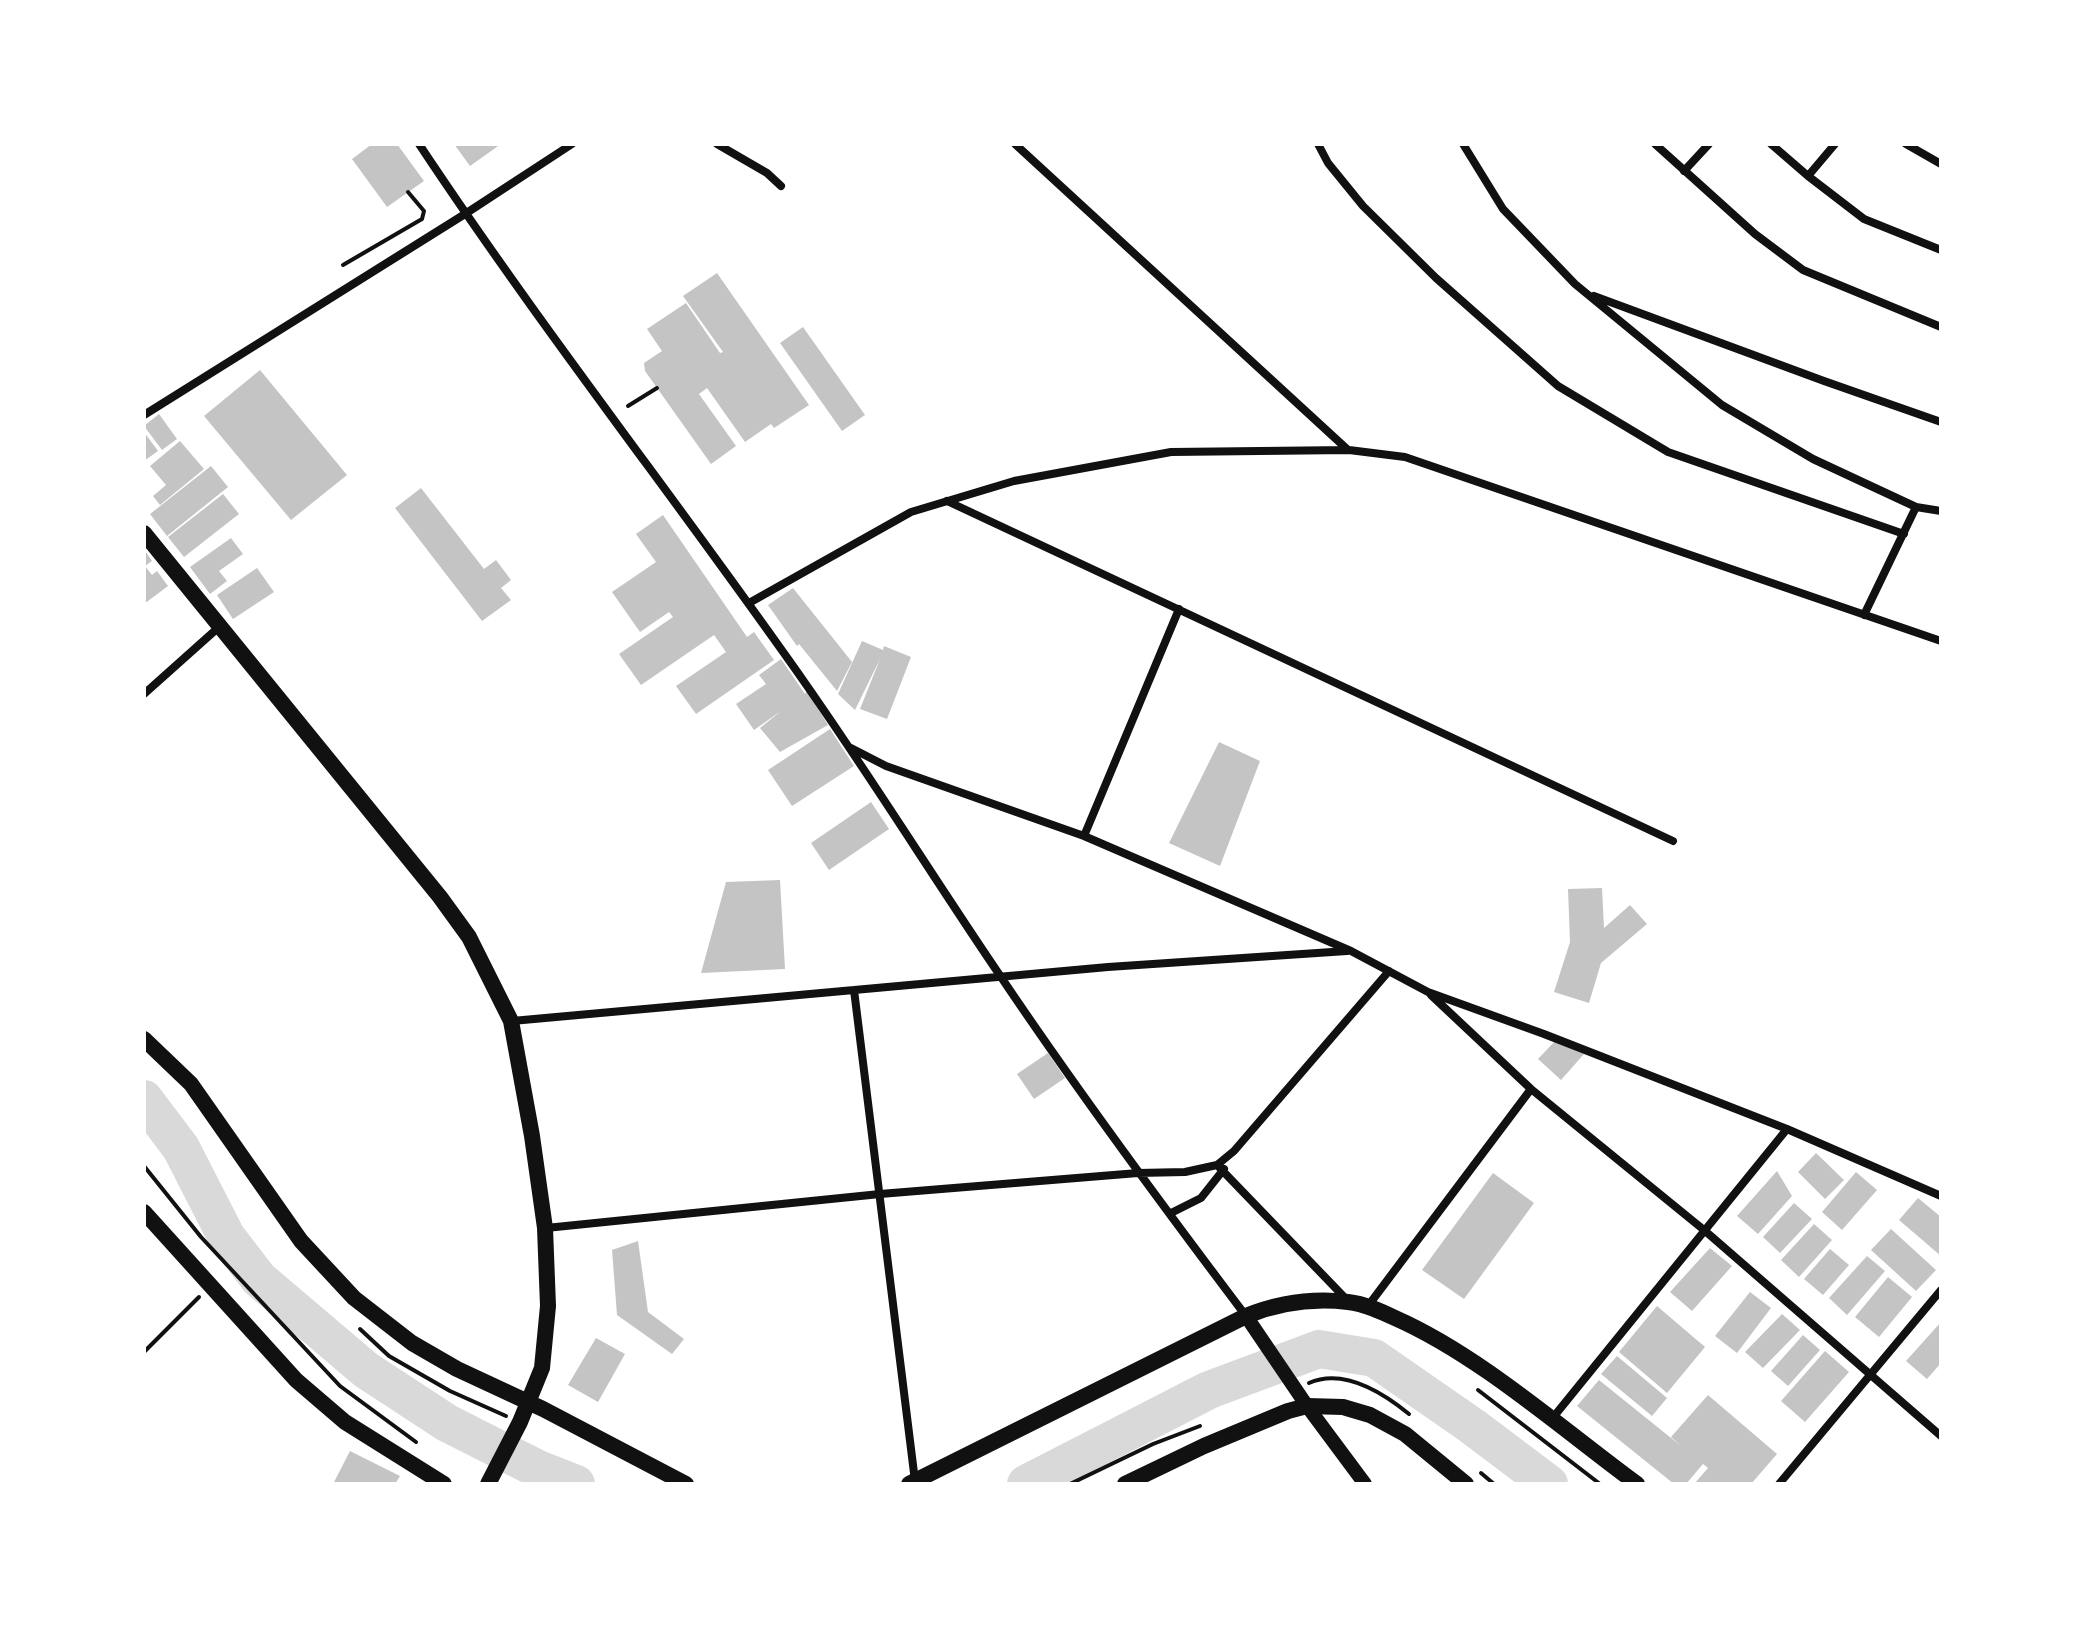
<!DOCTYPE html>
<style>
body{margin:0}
#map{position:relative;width:2085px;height:1628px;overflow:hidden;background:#fff;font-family:Georgia,serif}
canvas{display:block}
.frame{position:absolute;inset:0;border:146px solid #fff;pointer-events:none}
</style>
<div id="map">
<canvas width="2085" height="1628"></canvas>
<div class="frame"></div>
</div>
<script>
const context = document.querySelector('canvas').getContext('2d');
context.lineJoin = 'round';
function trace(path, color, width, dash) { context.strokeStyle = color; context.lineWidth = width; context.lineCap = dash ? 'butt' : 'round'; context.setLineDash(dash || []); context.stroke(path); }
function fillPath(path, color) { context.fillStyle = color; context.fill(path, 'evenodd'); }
trace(new Path2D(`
 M 144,1099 L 181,1148 L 226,1236 L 259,1279 L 366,1370 L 447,1423 L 538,1469 L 576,1484
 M 1026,1484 L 1209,1390 L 1319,1349 L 1374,1358 L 1472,1426 L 1549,1484`), '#d9d9d9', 38);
fillPath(new Path2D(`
 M 372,144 L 397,144 L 424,181 L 387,207 L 352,159 Z
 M 454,144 L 501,144 L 470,166 Z
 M 717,273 L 809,405 L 774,428 L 771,424 L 745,442 L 707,388 L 699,394 L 736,446 L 711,464 L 645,371 L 644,363 L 662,351 L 647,329 L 686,303 L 720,353 L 723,352 L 683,296 Z
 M 803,327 L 865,415 L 842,431 L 780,343 Z
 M 260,370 L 347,475 L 291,520 L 204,416 Z
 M 159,414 L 177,439 L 162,450 L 144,426 Z
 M 144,432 L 158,451 L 144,461 Z
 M 180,441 L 204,469 L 160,505 L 153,496 L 166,485 L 150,466 Z
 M 211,466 L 228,487 L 167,536 L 150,514 Z
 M 421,488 L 484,569 L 496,560 L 511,580 L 501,588 L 511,600 L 482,621 L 395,508 Z
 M 223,494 L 239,514 L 184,557 L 168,537 Z
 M 663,515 L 747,637 L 754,632 L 774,660 L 696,714 L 676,686 L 726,652 L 714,635 L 641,685 L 619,654 L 673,617 L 669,612 L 640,632 L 612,592 L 656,562 L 636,534 Z
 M 231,538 L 243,554 L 219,571 L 227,581 L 210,594 L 190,567 Z
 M 144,549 L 152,561 L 145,566 L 152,575 L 157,571 L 168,586 L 144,604 Z
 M 257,568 L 274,592 L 233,619 L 217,595 Z
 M 793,588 L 852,662 L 837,691 L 799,644 L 797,646 L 768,605 Z
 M 862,641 L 883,650 L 884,646 L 911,657 L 887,719 L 860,709 L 880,659 L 855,710 L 838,694 Z
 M 781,659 L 805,694 L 807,691 L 828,725 L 780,752 L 760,728 L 781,711 L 754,730 L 736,704 L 766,684 L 759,675 Z
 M 830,729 L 854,766 L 792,806 L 768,770 Z
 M 1219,742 L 1260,761 L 1220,866 L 1169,843 Z
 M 871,802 L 889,829 L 829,870 L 811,843 Z
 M 780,880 L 785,969 L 701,973 L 726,882 Z
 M 1602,888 L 1604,928 L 1630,905 L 1647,924 L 1601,963 L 1589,1003 L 1554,992 L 1570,942 L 1568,889 Z
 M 1555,1041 L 1584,1054 L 1561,1080 L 1538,1059 Z
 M 1048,1053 L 1065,1078 L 1034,1099 L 1017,1074 Z
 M 1816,1153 L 1844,1180 L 1825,1199 L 1798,1172 Z
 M 1777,1171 L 1792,1196 L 1758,1234 L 1737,1216 Z
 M 1856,1172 L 1877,1190 L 1842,1230 L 1822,1212 Z
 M 1493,1173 L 1534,1203 L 1464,1299 L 1422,1270 Z
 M 1918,1198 L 1941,1217 L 1941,1256 L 1899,1220 Z
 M 1794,1203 L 1812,1219 L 1780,1253 L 1763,1237 Z
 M 1814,1224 L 1832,1240 L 1799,1277 L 1781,1260 Z
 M 1891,1229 L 1936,1270 L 1916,1291 L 1871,1250 Z
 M 638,1241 L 648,1312 L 684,1339 L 672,1354 L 617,1315 L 612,1250 Z
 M 1710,1248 L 1732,1266 L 1692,1311 L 1670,1292 Z
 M 1830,1249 L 1849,1265 L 1823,1295 L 1804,1279 Z
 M 1867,1256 L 1885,1271 L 1847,1315 L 1829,1298 Z
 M 1888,1277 L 1912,1297 L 1879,1337 L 1855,1317 Z
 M 1750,1292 L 1771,1308 L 1737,1353 L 1715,1336 Z
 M 1657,1306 L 1705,1347 L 1667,1393 L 1619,1352 Z
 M 1782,1314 L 1800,1330 L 1763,1368 L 1745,1352 Z
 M 1941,1322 L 1941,1363 L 1927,1379 L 1906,1361 Z
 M 1803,1335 L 1820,1350 L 1788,1386 L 1771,1371 Z
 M 596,1338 L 625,1354 L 598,1402 L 568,1385 Z
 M 1825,1351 L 1849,1372 L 1805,1422 L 1781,1401 Z
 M 1617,1356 L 1667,1398 L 1652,1416 L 1601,1374 Z
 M 1599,1380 L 1681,1446 L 1671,1437 L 1708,1395 L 1777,1454 L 1751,1484 L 1694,1484 L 1708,1468 L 1703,1464 L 1686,1484 L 1674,1484 L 1577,1406 Z
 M 350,1451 L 400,1476 L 395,1484 L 333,1484 Z`), '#c4c4c4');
trace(new Path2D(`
 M 343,265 L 422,219 L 424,211 L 408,192
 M 628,406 L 657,388
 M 144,1166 L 201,1237 L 340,1386 L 416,1442
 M 360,1329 L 389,1356 L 450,1391 L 506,1416
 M 144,1352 L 199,1297
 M 1309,1383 C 1343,1368 1382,1392 1409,1414
 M 1478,1390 L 1600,1484
 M 1481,1473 L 1494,1484
 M 1070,1484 L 1153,1444 L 1200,1426`), '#111', 4);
trace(new Path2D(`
 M 419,144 C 541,328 678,502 805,683 C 873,780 935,880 1001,977 C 1079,1093 1162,1205 1246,1316
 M 717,144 L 767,173 L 781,186
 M 1015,144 L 1348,450
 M 1318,144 L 1328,163 L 1363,206 L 1436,278 L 1558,386 L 1668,452 L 1904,534
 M 1463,144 L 1503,209 L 1575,284 L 1722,405 L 1813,459 L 1916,507 L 1941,511
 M 1655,144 L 1755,234 L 1803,270 L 1941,327
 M 1771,144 L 1808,176 L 1864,219 L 1941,250
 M 1906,144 L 1941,164
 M 1684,171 L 1709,144
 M 1808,176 L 1835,144
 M 1594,296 L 1824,381 L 1941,422
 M 144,415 L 465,214 L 572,144
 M 947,501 L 1673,841
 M 749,603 L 911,512 L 1014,481 L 1171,452 L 1349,450 L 1405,457 L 1941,641
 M 1864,615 L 1916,507
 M 144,694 L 219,627
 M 851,748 L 886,766 L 1084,836 L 1351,951 L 1428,992 L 1544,1034 L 1787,1129 L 1941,1196
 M 1084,836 L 1179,609
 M 854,990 L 915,1481
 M 1431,995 L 1531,1089 L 1704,1230 L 1941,1436
 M 512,1021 L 1108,967 L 1347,951
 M 1217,1165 L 1348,1301
 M 1171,1213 L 1201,1198 L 1224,1169
 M 546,1228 L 880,1194 L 1138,1173 L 1185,1172 L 1217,1165 L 1234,1151 L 1389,971
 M 1368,1306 L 1531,1089
 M 1551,1420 L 1787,1129
 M 1779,1484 L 1941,1290`), '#111', 8);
trace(new Path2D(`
 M 1246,1316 L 1307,1406 L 1365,1484`), '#111', 14);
trace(new Path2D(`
 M 144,533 L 440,897 L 469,937 L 511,1021 L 532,1136 L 545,1228 L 548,1306 L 542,1368 L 520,1422 L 488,1484
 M 144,1039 L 191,1084 L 301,1241 L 354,1298 L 412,1343 L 457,1369 L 543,1409 L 686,1484
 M 144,1212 L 296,1380 L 345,1422 L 444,1484
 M 909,1484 L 1246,1316 C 1278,1303 1314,1298 1348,1302 C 1365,1304 1380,1311 1395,1318 C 1479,1355 1562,1429 1637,1484
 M 1125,1484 L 1204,1446 L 1288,1411 L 1307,1406 L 1343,1407 L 1370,1415 L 1405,1434 L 1466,1484`), '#111', 16);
</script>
